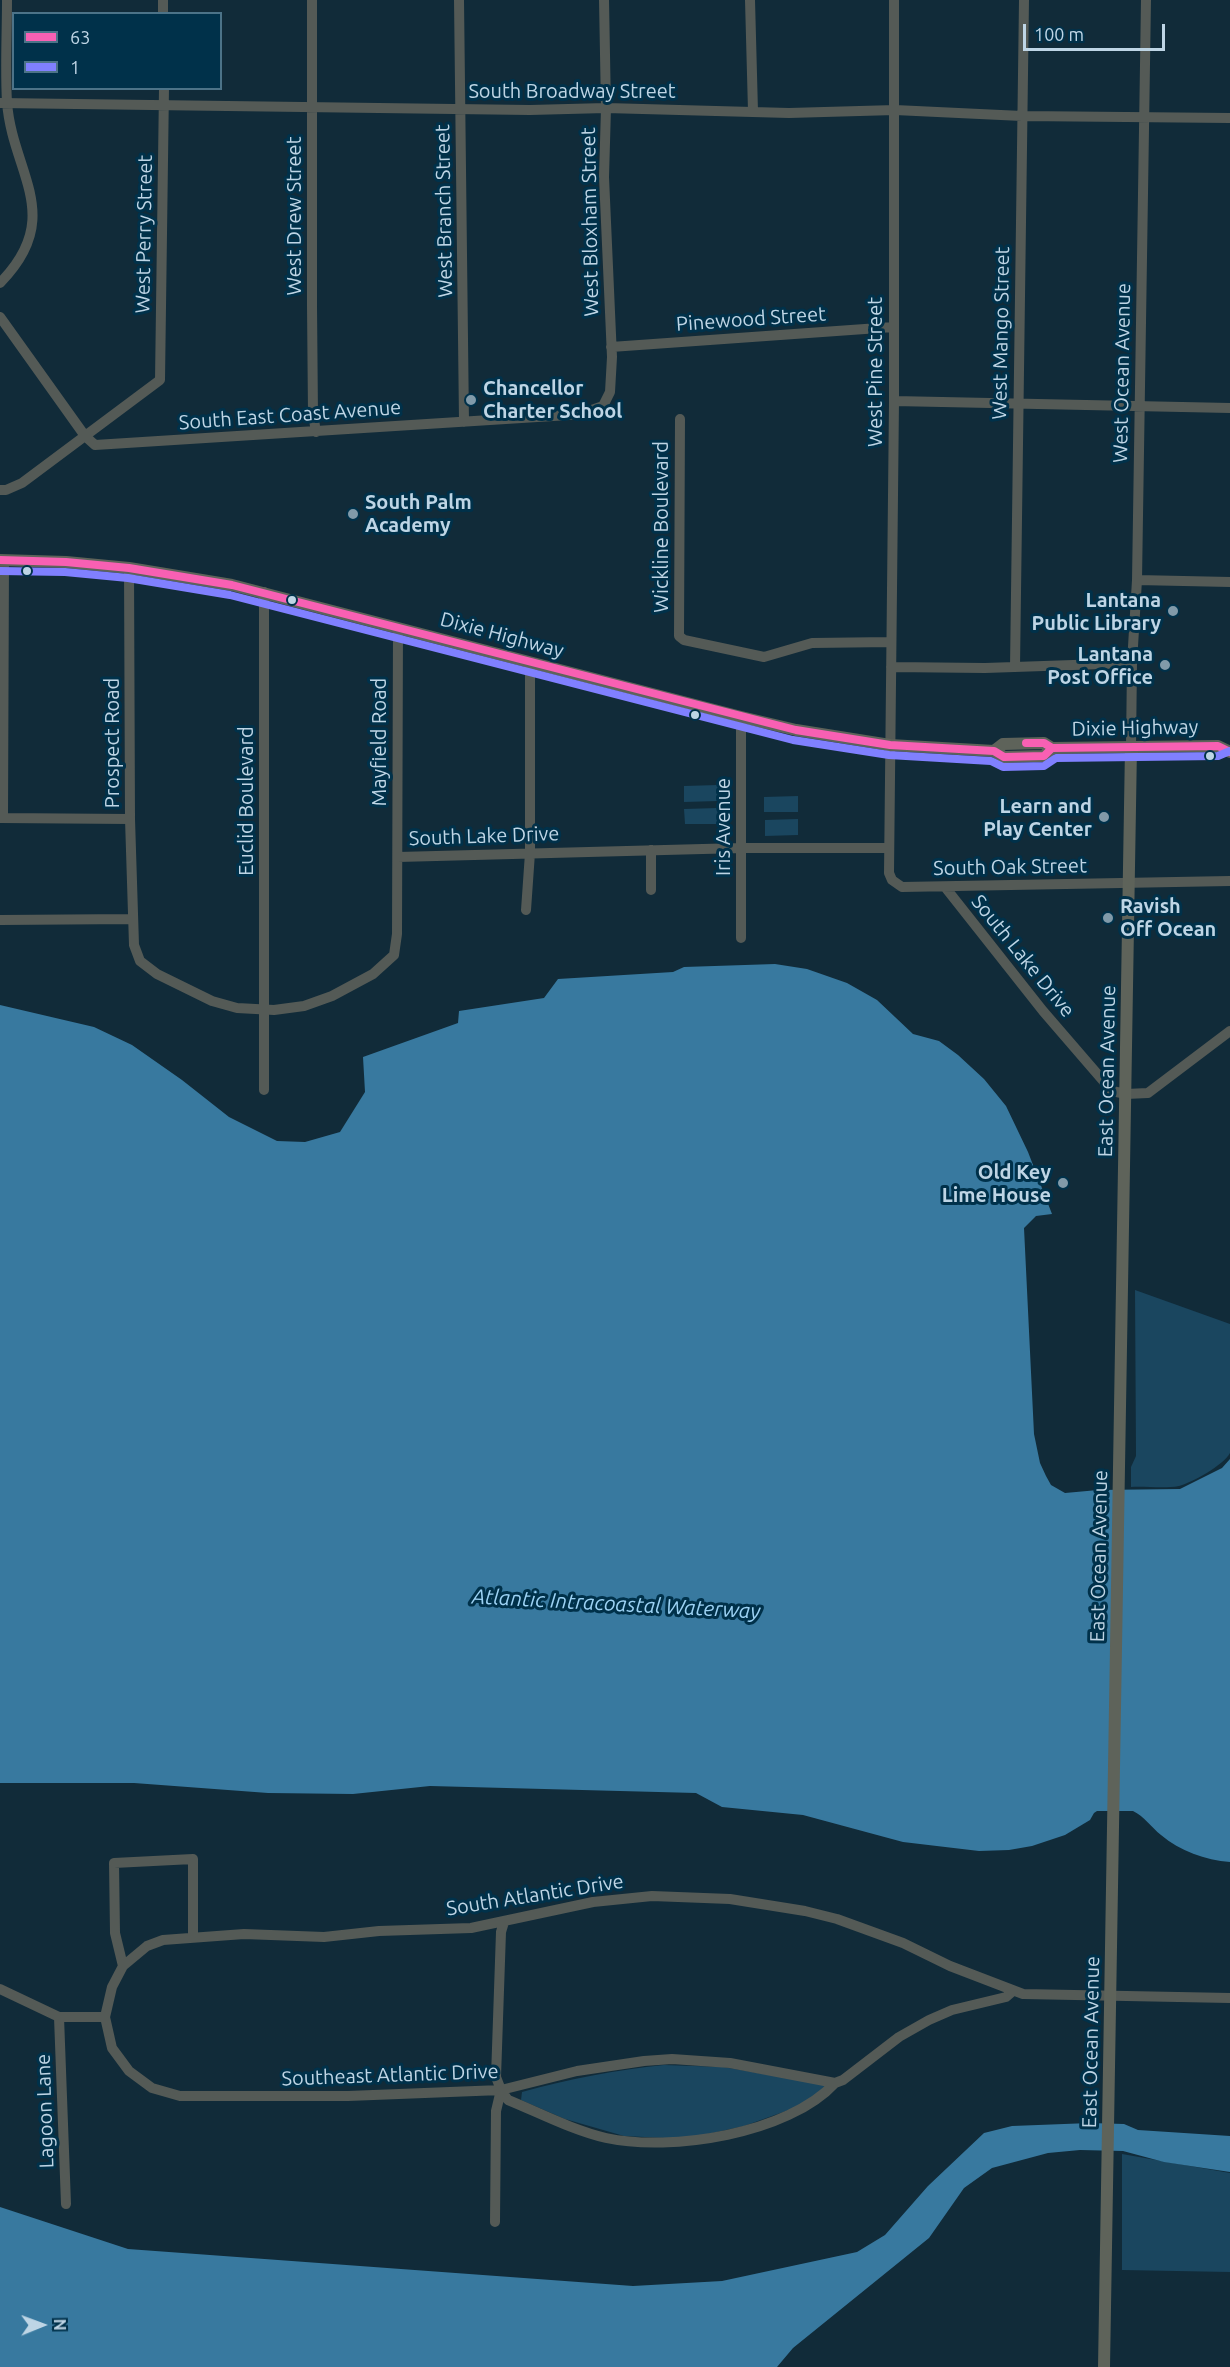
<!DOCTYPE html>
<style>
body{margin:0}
#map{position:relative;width:1230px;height:2367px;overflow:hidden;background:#112b39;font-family:Ubuntu,sans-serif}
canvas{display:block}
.legend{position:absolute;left:12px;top:12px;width:210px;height:78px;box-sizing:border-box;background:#00314a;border:2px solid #4c7388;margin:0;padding:8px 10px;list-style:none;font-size:18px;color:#bed5e5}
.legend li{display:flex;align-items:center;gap:12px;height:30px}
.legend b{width:30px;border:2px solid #4c7388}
.north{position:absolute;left:12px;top:2295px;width:60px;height:60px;-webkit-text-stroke:4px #00314a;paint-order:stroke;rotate:89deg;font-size:16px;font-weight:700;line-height:24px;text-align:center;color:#bed5e5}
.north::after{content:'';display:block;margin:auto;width:21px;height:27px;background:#bed5e5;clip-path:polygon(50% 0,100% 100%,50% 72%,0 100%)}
.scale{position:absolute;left:1023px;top:24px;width:142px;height:27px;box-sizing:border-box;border:3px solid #bed5e5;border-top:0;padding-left:8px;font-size:18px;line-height:21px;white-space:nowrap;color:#bed5e5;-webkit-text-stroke:4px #00314a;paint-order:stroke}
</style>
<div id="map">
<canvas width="1230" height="2367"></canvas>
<ul class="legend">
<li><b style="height:8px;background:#f860b3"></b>63</li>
<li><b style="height:8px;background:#8080ff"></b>1</li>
</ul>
<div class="north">N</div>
<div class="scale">100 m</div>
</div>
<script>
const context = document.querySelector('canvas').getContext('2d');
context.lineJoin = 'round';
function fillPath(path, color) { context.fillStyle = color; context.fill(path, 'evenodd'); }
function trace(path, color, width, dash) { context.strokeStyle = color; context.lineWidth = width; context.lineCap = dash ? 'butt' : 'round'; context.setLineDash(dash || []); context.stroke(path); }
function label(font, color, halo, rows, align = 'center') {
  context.font = font + ' Ubuntu,sans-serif'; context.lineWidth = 6; context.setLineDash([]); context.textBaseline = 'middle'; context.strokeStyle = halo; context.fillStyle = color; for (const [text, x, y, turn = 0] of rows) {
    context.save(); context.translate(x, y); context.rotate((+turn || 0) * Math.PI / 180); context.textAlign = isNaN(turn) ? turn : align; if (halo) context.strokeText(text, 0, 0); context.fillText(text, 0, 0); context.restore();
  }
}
fillPath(new Path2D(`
 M 718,785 L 718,801 L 684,802 L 684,786 Z
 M 798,796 L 798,812 L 764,812 L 764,797 Z
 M 718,808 L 718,824 L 685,824 L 684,809 Z
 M 798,819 L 798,835 L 765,836 L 765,820 Z
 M 1135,1290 L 1230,1324 L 1230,1453 C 1224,1465 1191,1483 1179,1486 C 1164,1489 1146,1486 1131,1487 L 1131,1467 L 1136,1456 Z
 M 664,2065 L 723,2067 L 829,2085 L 800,2106 L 744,2126 L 685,2139 L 624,2136 L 565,2119 L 521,2100 L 522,2092 C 569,2079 616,2070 664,2065 Z
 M 1122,2154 L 1230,2173 L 1230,2272 L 1122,2270 Z`), '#1a465f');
fillPath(new Path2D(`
 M 775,964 L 807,969 L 847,983 L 877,1000 L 913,1034 L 939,1041 L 958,1055 L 984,1079 L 1006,1106 L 1028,1152 L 1052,1214 L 1036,1216 L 1024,1228 L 1034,1434 L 1040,1463 L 1046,1476 L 1051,1485 L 1065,1493 L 1098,1490 L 1180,1489 L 1222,1468 L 1230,1459 L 1230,1862 C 1205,1860 1180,1851 1161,1835 C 1151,1827 1144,1816 1133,1811 L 1097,1811 L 1094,1813 L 1090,1820 L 1065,1835 L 1032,1846 L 1009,1850 L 979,1851 L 903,1842 L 803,1815 L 722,1807 L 696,1793 L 430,1786 L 353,1794 L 268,1793 L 134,1783 L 0,1783 L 0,1005 L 94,1027 L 132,1045 L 182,1080 L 229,1117 L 277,1141 L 305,1142 L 340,1132 L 365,1092 L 363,1057 L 458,1023 L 459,1011 L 544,998 L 558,979 L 673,972 L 684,967 Z
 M 1090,2123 L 1124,2124 L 1138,2130 L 1230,2136 L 1230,2172 L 1164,2162 L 1123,2151 L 1080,2150 L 1048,2153 L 992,2168 L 964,2188 L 929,2238 L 793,2348 L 777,2367 L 0,2367 L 0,2207 L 128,2249 L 633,2286 L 722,2281 L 857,2252 L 885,2235 L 928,2186 L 984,2133 L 1012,2126 Z`), '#38799f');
trace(new Path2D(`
 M 163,0 L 163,14
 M 312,0 L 312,306 L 313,414 L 316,432
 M 459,0 L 464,422
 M 750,0 L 753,111
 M 894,0 L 894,401 L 889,873 L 892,880 L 902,887 L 1230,881
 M 0,103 L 530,110 L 606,108 L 789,113 L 895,110 L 1022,116 L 1230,118
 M 0,283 C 66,216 12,173 7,102 C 5,68 7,34 7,0
 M 0,317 L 85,436 L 95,445 L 569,415 L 580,414 L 603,406 L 610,392 L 612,357 L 604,177 L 606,108 L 604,0
 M 611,347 L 893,327
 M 894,401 L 1230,408
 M 680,419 L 679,636 L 684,640 L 764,657 L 812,643 L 891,642
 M 0,490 L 6,490 L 22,483 L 160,380 L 164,88
 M 129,568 L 130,819 L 134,945 L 140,961 L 157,974 L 212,1001 L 237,1008 L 274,1010 L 304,1006 L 332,996 L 373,974 L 394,955 L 397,934 L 398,628
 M 1137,580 L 1230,582
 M 264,592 L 264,1090
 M 891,667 L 985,668 L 1132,663
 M 1015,667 L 1024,0
 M 741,717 L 741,938
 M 1131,747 L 1132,663 L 1137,580 L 1146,0
 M 0,818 L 130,819
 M 3,818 L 4,560
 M 398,857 L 741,848 L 889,848
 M 945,887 L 1043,1011 L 1112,1091 L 1126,1094 L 1148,1093 L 1230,1031
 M 651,890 L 651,850
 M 526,910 L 530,853 L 530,663
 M 0,920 L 133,919
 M 123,1966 L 115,1933 L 114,1863 L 193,1859 L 193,1936
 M 0,1989 L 59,2017 L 105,2017
 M 1013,1991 L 1006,1997 L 952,2010 L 929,2020 L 899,2037 L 843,2080 L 835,2083 L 730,2063 L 672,2059 L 644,2061 L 577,2071 L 501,2090 L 348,2096 L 180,2096 L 152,2088 L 129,2071 L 112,2048 L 105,2017 L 112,1987 L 123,1966 L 147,1946 L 163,1940 L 244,1934 L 324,1937 L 379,1931 L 471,1928 L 593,1902 L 652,1896 L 730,1899 L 805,1911 L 837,1919 L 903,1943 L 950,1966 L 1023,1994 L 1230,1998
 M 59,2017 L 66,2204
 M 501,2090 L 508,2100 C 540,2113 572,2130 606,2138 C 671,2152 788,2134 835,2083
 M 495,2222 L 496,2111 L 501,2090 L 496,2077 L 501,1932 L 504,1922`), '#545a56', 10);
trace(new Path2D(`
 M 0,560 L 66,562 L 129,568 L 232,585 L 741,717 L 796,730 L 890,745 L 994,751 L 1004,757 L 1044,756 L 1052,748
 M 994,751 L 1003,744 L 1044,743 L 1052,748 L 1218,746 L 1230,752
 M 1104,2367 L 1131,747`), '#5e635a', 12);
trace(new Path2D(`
 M 0,560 L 66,562 L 129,568 L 232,585 L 796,730 L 890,745 L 994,751 L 1004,757 L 1044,756 L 1052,748
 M 1026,743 L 1044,743 L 1052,748 L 1218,746 L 1230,752`), '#f860b3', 8);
trace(new Path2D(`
 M 0,571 L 65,572 L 128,578 L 230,595 L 793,740 L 889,755 L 991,761 L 1003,767 L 1044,766 L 1056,758 L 1218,756 L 1230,751`), '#8080ff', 8);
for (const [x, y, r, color] of [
 [471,400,6,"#819aa9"],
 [353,514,6,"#819aa9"],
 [27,571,5,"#bed5e5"],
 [292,600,5,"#bed5e5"],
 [1173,611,6,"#819aa9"],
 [1165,665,6,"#819aa9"],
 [695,715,5,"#bed5e5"],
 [1210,756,5,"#bed5e5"],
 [1104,817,6,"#819aa9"],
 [1108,918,6,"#819aa9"],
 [1063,1183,6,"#819aa9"]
]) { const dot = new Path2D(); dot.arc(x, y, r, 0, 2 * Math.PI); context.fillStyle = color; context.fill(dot); trace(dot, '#00314a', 2); }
label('20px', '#bed5e5', '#00314a', [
 ["South Broadway Street",572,91],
 ["West Branch Street",444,211,-91],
 ["West Drew Street",294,216,-90],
 ["West Bloxham Street",590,222,-91],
 ["West Perry Street",144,234,-89],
 ["Pinewood Street",751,319,-4],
 ["West Mango Street",1001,333,-89],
 ["West Pine Street",875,372,-90],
 ["West Ocean Avenue",1122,373,-89],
 ["South East Coast Avenue",290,415,-4],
 ["Wickline Boulevard",661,527,-90],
 ["Dixie Highway",502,635,15],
 ["Dixie Highway",1135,728,-1],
 ["Mayfield Road",379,742,-90],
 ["Prospect Road",112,743,-90],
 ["Euclid Boulevard",246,801,-90],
 ["Iris Avenue",723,827,-90],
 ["South Lake Drive",484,836,-2],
 ["South Oak Street",1010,867,-1],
 ["South Lake Drive",1023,956,51],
 ["East Ocean Avenue",1107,1071,-89],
 ["East Ocean Avenue",1099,1556,-89],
 ["South Atlantic Drive",535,1895,-9],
 ["East Ocean Avenue",1091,2042,-89],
 ["Southeast Atlantic Drive",390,2075,-2],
 ["Lagoon Lane",45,2111,-92]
]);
label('bold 20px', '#bed5e5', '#00314a', [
 ["Chancellor",483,388,"left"],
 ["Charter School",483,411,"left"],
 ["South Palm",365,502,"left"],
 ["Academy",365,525,"left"],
 ["Lantana",1161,600],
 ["Public Library",1161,623],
 ["Lantana",1153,654],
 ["Post Office",1153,677],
 ["Learn and",1092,806],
 ["Play Center",1092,829],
 ["Ravish",1120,906,"left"],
 ["Off Ocean",1120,929,"left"],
 ["Old Key",1051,1172],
 ["Lime House",1051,1195]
], 'right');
label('italic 21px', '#9cd2f4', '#00314a', [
 ["Atlantic Intracoastal Waterway",616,1604,3]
]);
</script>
